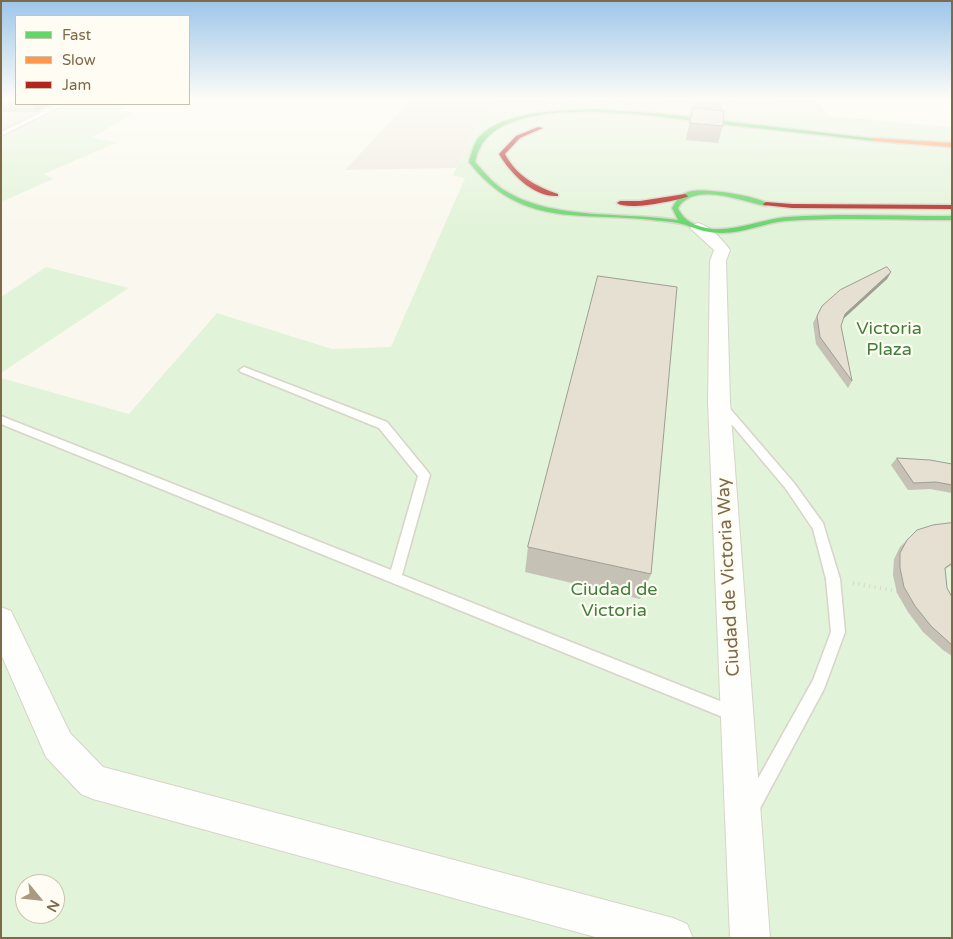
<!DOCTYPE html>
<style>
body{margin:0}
#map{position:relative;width:953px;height:939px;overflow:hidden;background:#faf8ee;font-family:"Varela Round",sans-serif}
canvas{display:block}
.frame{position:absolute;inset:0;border:2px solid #7e6949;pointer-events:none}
.legend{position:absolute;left:15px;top:15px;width:175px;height:90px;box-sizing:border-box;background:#fffdf3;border:1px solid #cbc2af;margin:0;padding:6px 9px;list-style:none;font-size:15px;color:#7e6949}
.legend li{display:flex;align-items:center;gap:10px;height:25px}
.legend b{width:25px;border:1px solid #cbc2af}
.north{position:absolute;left:15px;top:874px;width:50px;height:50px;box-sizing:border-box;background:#fffdf3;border:1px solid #cbc2af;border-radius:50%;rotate:118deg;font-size:14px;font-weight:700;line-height:20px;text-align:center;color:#7e6949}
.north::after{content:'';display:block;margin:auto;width:18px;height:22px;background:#a99b83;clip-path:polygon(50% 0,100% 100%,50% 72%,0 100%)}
</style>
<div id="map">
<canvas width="953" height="939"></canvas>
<div class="frame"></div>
<ul class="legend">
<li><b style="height:6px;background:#63d668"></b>Fast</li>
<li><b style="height:6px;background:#ff974d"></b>Slow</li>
<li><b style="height:6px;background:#b3261e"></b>Jam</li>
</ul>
<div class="north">N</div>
</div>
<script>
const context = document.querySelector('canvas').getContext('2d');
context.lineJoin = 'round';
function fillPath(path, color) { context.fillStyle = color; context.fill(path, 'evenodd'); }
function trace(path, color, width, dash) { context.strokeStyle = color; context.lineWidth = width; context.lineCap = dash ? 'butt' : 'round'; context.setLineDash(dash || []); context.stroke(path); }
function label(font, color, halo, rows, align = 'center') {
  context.font = font + ' "Varela Round",sans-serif'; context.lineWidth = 4.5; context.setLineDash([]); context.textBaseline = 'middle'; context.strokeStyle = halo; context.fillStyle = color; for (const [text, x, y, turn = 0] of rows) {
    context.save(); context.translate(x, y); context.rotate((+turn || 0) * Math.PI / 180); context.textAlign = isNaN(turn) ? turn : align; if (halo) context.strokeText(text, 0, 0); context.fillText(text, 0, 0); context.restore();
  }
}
fillPath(new Path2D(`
 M 1,98 L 16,104 L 67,104 L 30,126 L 1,137 Z
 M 412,98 L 490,98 L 456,168 L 345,170 Z`), '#ede9de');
fillPath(new Path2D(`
 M 490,98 L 660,101 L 661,98 L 816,98 L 828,116 L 952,127 L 952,938 L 1,938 L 1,378 L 129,414 L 217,313 L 332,349 L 391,347 L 465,178 L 453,175 ZM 25,884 L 55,884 L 55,914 L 25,914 Z
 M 67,104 L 126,104 L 118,112 L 133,113 L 92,138 L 118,142 L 44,174 L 53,179 L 1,202 L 1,137 L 30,126 Z
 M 46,267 L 129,288 L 1,373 L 1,297 Z`), '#e1f3d8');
fillPath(new Path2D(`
 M 733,98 L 783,98 L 777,104 L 745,107 L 728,101 Z`), '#cee2ec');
const lane = new Path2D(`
 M 58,104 L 65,104 L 1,136 L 1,132 Z
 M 244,367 L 387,422 L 428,472 L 430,475 L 402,575 L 740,709 L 743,714 L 740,719 L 735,722 L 1,424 L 1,416 L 391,570 L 418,476 L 379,428 L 241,372 L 239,370 Z
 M 722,403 L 726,404 L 794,483 L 823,523 L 840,579 L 845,632 L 824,689 L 758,812 L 752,814 L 746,812 L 744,806 L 746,800 L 813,680 L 831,632 L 826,579 L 813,529 L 786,489 L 718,408 L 717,406 L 718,404 Z`);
const street = new Path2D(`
 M 698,223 C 711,227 722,239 730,250 L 726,261 L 730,402 L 770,938 L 730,938 L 708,402 L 710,261 L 714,250 L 690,228 L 693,225 Z
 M 1,607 L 11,611 L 70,733 L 103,767 L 673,918 L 687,924 L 693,938 L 599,938 L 93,799 L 81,794 L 46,757 L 1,654 Z`);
const fast = new Path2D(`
 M 596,109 L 664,114 L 877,139 L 874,141 C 825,135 776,130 727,125 C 668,118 558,99 505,125 C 488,133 479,144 475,162 C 485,173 495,186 509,193 C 556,220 625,212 678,220 L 672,208 C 676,201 679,195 688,192 C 703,187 757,196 769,204 L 766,206 C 741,201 694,181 678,208 C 684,222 698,227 712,229 C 738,231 762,219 787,217 C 842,213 897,216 952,216 L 952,220 C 896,220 840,217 785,221 C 764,223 744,233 722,233 C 709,233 698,230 686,225 C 676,222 663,221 652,220 C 580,212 520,228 469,162 C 471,154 473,147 477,140 C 498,111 563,110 596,109 Z`);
const slow = new Path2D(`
 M 872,138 L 952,143 L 952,147 L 874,141 Z`);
const jam = new Path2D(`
 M 538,127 L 543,128 L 520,138 L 505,154 C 517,176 535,186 558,194 L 558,196 C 534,198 510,173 499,154 L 516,136 Z
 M 685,194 L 688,196 L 687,197 C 672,201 629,211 617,203 L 620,201 L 640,201 Z
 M 766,202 L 792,204 L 952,205 L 952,209 L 792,208 L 764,205 L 763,204 Z`);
trace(lane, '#d8d4c9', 3);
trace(street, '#d8d4c9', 2);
trace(fast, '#d9d4c9', 3);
trace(slow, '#d9d4c9', 3);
trace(jam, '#d9d4c9', 3);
trace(new Path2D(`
 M 853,583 L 901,592`), '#ddd7ce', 4, [1, 4.5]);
fillPath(lane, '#fefefc');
fillPath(street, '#fefefc');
fillPath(fast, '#63d668');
fillPath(slow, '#ff974d');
fillPath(jam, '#b3261e');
fillPath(new Path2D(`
 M 1,98 L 16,98 L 16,104 L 52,104 L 37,112 L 1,112 Z
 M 694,98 L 724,98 L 721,111 L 723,126 L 718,143 L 686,140 Z
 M 891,272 L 887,279 L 843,319 L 841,326 L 852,381 L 848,388 L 816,344 L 813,323 L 822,306 Z
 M 897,458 L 952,464 L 952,493 L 930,489 L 908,490 L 891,465 Z
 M 952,523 L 952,565 L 945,569 L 947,588 L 952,597 L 952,656 L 943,650 L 923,632 L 908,612 L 897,593 L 893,575 L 894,559 L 900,547 L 907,540 Z
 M 528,547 L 651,574 L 640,599 L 525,572 Z`), '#c5c1b5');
fillPath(new Path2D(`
 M 32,104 L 52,104 L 37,112 Z
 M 891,272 L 887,279 L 841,321 L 845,314 Z`), '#a09d93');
const building = new Path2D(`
 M 709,98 L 724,98 L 724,99 Z
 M 693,108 L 724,111 L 723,126 L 690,123 Z
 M 887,267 L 891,272 L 845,314 L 841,326 L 852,381 L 820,337 L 817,316 L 822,306 L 840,290 Z
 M 598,276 L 677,287 L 651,574 L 528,547 Z
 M 897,458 L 930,460 L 952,464 L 952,485 L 936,482 L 914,483 Z
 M 952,523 L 952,563 L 945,568 L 947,588 L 952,597 L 952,645 L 931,626 L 915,606 L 904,587 L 900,568 L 900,553 L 907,540 L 917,530 L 933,525 Z`);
fillPath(building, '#e5e0d2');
trace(building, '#a09d93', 1);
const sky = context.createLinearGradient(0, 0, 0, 229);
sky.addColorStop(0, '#9dc6ea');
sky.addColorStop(0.43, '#fdfcf7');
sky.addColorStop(1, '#fdfcf700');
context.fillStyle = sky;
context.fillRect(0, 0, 953, 229);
label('18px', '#407f3c', '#fffdf3', [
 ["Victoria",889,329],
 ["Plaza",889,350],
 ["Ciudad de",614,590],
 ["Victoria",614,611]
]);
label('18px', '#7e6949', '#fffdf3', [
 ["Ciudad de Victoria Way",729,577,-93]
]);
</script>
